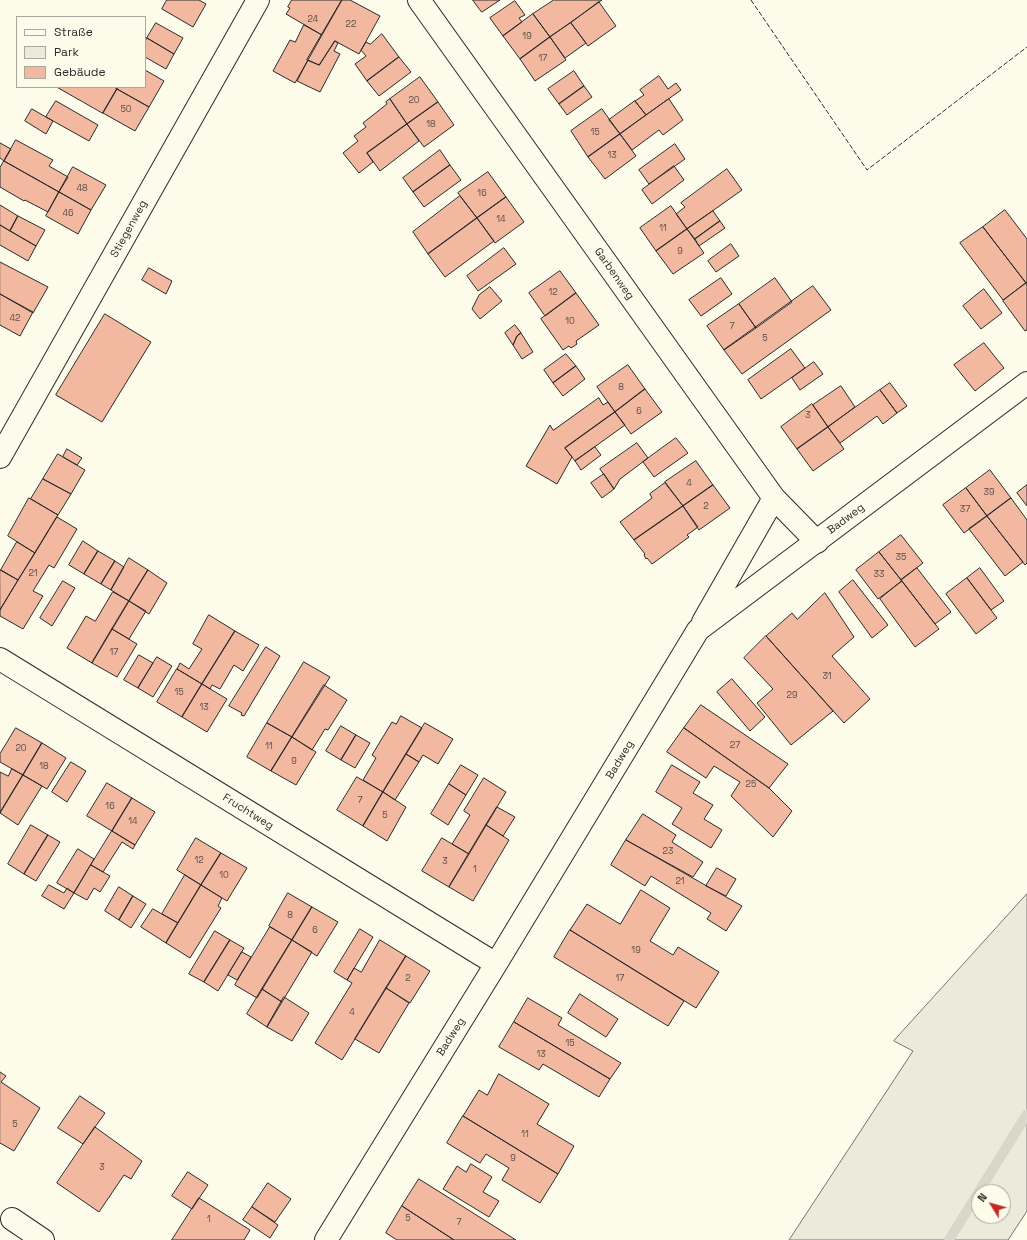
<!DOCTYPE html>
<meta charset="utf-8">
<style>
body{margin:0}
#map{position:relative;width:1027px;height:1240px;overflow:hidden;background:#fdfbea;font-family:"Space Grotesk",sans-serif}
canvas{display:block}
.legend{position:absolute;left:16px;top:16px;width:130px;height:72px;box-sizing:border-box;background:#fdfbea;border:1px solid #a9a89e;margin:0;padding:5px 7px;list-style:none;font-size:12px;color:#2b2b2b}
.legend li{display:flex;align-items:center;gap:8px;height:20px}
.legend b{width:20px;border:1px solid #a9a89e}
.north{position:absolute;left:971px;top:1184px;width:40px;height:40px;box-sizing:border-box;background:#fdfbea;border:1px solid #a9a89e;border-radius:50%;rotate:307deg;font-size:11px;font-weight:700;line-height:16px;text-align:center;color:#2b2b2b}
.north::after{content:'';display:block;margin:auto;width:14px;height:18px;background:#c62828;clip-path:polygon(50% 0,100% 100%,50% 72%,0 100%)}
</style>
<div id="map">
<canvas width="1027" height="1240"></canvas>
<ul class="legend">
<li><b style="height:5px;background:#fdfbea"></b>Straße</li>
<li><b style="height:11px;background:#ecebdb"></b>Park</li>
<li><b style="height:11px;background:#f2b8a0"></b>Gebäude</li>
</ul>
<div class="north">N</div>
</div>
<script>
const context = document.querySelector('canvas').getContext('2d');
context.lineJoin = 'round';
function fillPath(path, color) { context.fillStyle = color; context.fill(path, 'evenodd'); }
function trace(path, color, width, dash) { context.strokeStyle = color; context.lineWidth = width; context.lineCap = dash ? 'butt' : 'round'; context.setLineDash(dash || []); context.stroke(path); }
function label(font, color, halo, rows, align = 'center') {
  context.font = font + ' "Space Grotesk",sans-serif'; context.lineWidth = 3; context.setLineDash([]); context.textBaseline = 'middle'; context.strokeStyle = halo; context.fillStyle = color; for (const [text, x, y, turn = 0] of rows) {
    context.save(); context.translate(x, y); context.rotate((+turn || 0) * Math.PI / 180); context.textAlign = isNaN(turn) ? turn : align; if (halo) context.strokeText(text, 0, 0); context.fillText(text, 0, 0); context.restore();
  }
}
const green = new Path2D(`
 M 1027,894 L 1027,1211 L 1008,1240 L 789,1240 L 913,1051 L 894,1041 ZM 979,1192 L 1003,1192 L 1003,1216 L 979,1216 Z`);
fillPath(green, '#ecebdb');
trace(green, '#74746e', 1);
trace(new Path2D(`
 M 949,1240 L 1027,1114`), '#d8d7c9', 10);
const building = new Path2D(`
 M 167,0 L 199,0 L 206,4 L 193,27 L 162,9 Z
 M 292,0 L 342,0 L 322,35 L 286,14 L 290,8 L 288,7 Z
 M 342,0 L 350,0 L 380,16 L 359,54 L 335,41 L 319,65 L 307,60 Z
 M 473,0 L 500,0 L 482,12 Z
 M 554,0 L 602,0 L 550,37 L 533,14 Z
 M 515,1 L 525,15 L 519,18 L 522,22 L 503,36 L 490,18 Z
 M 599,2 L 616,26 L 588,46 L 571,23 Z
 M 533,14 L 550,37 L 520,59 L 503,36 Z
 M 156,23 L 183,38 L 174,54 L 147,38 Z
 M 571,23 L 586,43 L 565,58 L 550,37 Z
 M 304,25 L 322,35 L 295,83 L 273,71 L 290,40 L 295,42 Z
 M 382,34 L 399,57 L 367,81 L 355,64 L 366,56 L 361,50 L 366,42 L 370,44 Z
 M 550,37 L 566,60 L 535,81 L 520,59 Z
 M 147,38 L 174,54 L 166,69 L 145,57 L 145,42 Z
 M 335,41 L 338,43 L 334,51 L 340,54 L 320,92 L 297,81 L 308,60 L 319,65 Z
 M 399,57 L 411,72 L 379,96 L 367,81 Z
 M 145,70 L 164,81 L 149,107 L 117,89 L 118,87 L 145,87 Z
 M 574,71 L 584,86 L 559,104 L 548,89 Z
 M 659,76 L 668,89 L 676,83 L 681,90 L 646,115 L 635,101 L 644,95 L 640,90 Z
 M 420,77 L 438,102 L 407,124 L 390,99 Z
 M 584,86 L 592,97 L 567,115 L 559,104 Z
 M 57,87 L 114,87 L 117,89 L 103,113 Z
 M 117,89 L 149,107 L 135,131 L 103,113 Z
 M 390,99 L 407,124 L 367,153 L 373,162 L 359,173 L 343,153 L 358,141 L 354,136 L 366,127 L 363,123 L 387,104 L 386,102 Z
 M 669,99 L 683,120 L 663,135 L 659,130 L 632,150 L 620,134 Z
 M 56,101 L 98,125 L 89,141 L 46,117 Z
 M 635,101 L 646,115 L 620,134 L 609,120 Z
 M 438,102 L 454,125 L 424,147 L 407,124 Z
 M 32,109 L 53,121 L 46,134 L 25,121 Z
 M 602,109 L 620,134 L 588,157 L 571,131 Z
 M 407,124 L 419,141 L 380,171 L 367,153 Z
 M 620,134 L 636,156 L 605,179 L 588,157 Z
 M 16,140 L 53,160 L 49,166 L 68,177 L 59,192 L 4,161 Z
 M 0,143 L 11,149 L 4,161 L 0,158 Z
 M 675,144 L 685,159 L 649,184 L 639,170 Z
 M 440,150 L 450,165 L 413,192 L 403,178 Z
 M 4,161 L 59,192 L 48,212 L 25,200 L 24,201 L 0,187 L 0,168 Z
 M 450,165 L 461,180 L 424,207 L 413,192 Z
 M 674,166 L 684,180 L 652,204 L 642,190 Z
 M 73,167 L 106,185 L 91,210 L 59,192 Z
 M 727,169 L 742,190 L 687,229 L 676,214 L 685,207 L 681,203 Z
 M 488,172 L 506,197 L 477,218 L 458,193 Z
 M 59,192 L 91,210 L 78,234 L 46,216 Z
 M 460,196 L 477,218 L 428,254 L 413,232 Z
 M 506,197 L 524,222 L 495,243 L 477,218 Z
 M 0,205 L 18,216 L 10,231 L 0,225 Z
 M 671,206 L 687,229 L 656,251 L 640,228 Z
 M 1005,210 L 1027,239 L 1027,282 L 1026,283 L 983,227 Z
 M 713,211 L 720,221 L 695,239 L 687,229 Z
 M 18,216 L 45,230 L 36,246 L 10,231 Z
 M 477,218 L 494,241 L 445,277 L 428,254 Z
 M 720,221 L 725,228 L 699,246 L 695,239 Z
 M 0,225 L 36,246 L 28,261 L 0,245 Z
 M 983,227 L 1026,283 L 1003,300 L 960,243 Z
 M 687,229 L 704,253 L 673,274 L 656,251 Z
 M 731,244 L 739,256 L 716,272 L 708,261 Z
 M 504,248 L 516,264 L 478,291 L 467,276 Z
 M 0,262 L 48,287 L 33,313 L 0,294 Z
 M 149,268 L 172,281 L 166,294 L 142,280 Z
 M 560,271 L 576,293 L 545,316 L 529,293 Z
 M 721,278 L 732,294 L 701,316 L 689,300 Z
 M 775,278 L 792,302 L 756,328 L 739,304 Z
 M 1026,283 L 1027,285 L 1027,330 L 1025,331 L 1003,301 Z
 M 813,286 L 831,310 L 742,374 L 724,350 Z
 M 490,287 L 502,301 L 480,319 L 472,309 L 479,295 Z
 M 984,289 L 1002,313 L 981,329 L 963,306 Z
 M 576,293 L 599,325 L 576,341 L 577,344 L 571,348 L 569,346 L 563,350 L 541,319 Z
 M 0,294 L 33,312 L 20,336 L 0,325 Z
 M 739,304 L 756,328 L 724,350 L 707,326 Z
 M 105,314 L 151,342 L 102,422 L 56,395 Z
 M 515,325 L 521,333 L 517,336 L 513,345 L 505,333 Z
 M 521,333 L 533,352 L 522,359 L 513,345 L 517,336 Z
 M 984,343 L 1004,368 L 975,391 L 954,365 Z
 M 791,349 L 805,368 L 761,399 L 748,380 Z
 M 566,354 L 576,366 L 553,383 L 544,370 Z
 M 814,362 L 823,374 L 800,390 L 792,378 Z
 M 628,365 L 645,389 L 615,412 L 597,387 Z
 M 576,366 L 585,379 L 563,396 L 553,383 Z
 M 890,383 L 907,406 L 897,413 L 880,390 Z
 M 841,386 L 855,407 L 828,427 L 813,405 Z
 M 645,389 L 662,412 L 631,434 L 615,412 Z
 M 880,390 L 897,413 L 883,424 L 877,416 L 840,443 L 828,427 Z
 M 599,398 L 603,405 L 608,402 L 615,412 L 565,448 L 572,457 L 557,484 L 526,466 L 550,425 L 553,430 Z
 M 812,404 L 828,427 L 797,449 L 781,427 Z
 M 615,412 L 625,425 L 575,461 L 565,448 Z
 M 828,427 L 844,449 L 813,471 L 797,449 Z
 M 676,438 L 688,453 L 654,477 L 643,462 Z
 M 637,443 L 648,458 L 620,479 L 614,489 L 600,469 Z
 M 595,447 L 601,455 L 581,470 L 575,461 Z
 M 67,449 L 82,458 L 77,465 L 63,457 Z
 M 58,454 L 85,470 L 71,494 L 43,479 Z
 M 696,461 L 713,485 L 683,506 L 665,482 Z
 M 990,470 L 1011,498 L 987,516 L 966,488 Z
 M 604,474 L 614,489 L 602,498 L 591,483 Z
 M 43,479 L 71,494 L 58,515 L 31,499 Z
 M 665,483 L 683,506 L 634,540 L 620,522 L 652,498 L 650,494 Z
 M 713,485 L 730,508 L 699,530 L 683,506 Z
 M 1027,485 L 1027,506 L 1017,493 Z
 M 966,488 L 987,516 L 964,533 L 943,505 Z
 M 29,498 L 58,515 L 35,553 L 8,536 Z
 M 1011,498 L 1027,520 L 1027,563 L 1025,565 L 987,516 Z
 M 683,506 L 698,527 L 687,535 L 689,537 L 652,564 L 647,558 L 646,559 L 644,555 L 645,554 L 634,540 Z
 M 987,516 L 1023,562 L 1005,576 L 969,529 Z
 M 57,517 L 77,529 L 54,568 L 49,565 L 33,591 L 43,596 L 23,629 L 0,616 L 0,610 Z
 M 901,535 L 923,563 L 901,580 L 879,552 Z
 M 83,541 L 98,551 L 84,574 L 69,565 Z
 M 17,542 L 35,553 L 18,580 L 1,570 Z
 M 98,551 L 115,561 L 101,584 L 84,574 Z
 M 879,552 L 902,581 L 878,599 L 856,570 Z
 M 129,558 L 148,570 L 129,601 L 111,590 Z
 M 115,561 L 124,567 L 111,590 L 101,584 Z
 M 917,568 L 951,612 L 935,624 L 901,580 Z
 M 980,568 L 1004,601 L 991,610 L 967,578 Z
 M 0,570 L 18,580 L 0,610 Z
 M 148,570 L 167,583 L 149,614 L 129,601 Z
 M 967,578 L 997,618 L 976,634 L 946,594 Z
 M 853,580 L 888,625 L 872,638 L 839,592 Z
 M 63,581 L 75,588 L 52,626 L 40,618 Z
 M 902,581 L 939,629 L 915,647 L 880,599 Z
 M 113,592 L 129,601 L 92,663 L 67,648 L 86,616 L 95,621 Z
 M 825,593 L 854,637 L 832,656 L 870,699 L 844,723 L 766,636 L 792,613 L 797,619 Z
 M 129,601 L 146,611 L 129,639 L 112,629 Z
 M 209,615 L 235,631 L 202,684 L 177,669 L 180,663 L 189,669 L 202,649 L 193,644 Z
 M 112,629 L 137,644 L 117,677 L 92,663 Z
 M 235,631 L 259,645 L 243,671 L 234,665 L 220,689 L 212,685 L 210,689 L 202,684 Z
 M 766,636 L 833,711 L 791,745 L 757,703 L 773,689 L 744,658 Z
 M 266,647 L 280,656 L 244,716 L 241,715 L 242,713 L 229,706 Z
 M 139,655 L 153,663 L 138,688 L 124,680 Z
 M 157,657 L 172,666 L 153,697 L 138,688 Z
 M 304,662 L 330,677 L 292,737 L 267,723 Z
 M 177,669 L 202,684 L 182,717 L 157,702 Z
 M 732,679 L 765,717 L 750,731 L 717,692 Z
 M 202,684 L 227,699 L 207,732 L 182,717 Z
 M 324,685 L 347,700 L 328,730 L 325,729 L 312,750 L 292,737 Z
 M 701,705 L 788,764 L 769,788 L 684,728 Z
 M 401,716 L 422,728 L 383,792 L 363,780 L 376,758 L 372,755 L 392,722 L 396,724 Z
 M 267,723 L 292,737 L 271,771 L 247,757 Z
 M 425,723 L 453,739 L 438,764 L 423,755 L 419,762 L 406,754 Z
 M 341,726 L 356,735 L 341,760 L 326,751 Z
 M 16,728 L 42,743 L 23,775 L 0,762 L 0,754 Z
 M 684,728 L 769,788 L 792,811 L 773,837 L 731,796 L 740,782 L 714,766 L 706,778 L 667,752 Z
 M 356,735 L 370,743 L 355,768 L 341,760 Z
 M 292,737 L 316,752 L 296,785 L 271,771 Z
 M 42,743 L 66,758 L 47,789 L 23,775 Z
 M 406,754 L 419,762 L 395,800 L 383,792 Z
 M 71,762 L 86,771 L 67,802 L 52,792 Z
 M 461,765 L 478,775 L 466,795 L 449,784 Z
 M 672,765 L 700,782 L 693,793 L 713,805 L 704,819 L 722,830 L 711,848 L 672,824 L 682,808 L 656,792 Z
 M 12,769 L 23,775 L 0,813 L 0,772 L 8,776 Z
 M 23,775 L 42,786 L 18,825 L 0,813 Z
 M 357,777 L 383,792 L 363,826 L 337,810 Z
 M 484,778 L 506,792 L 469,854 L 452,844 L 470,815 L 464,811 Z
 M 107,783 L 132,798 L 112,831 L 87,816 Z
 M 449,784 L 466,795 L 448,825 L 431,814 Z
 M 383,792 L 406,807 L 387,841 L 363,826 Z
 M 132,798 L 155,812 L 135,845 L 112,831 Z
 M 497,807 L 515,817 L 503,836 L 486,825 Z
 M 643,814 L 676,835 L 672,842 L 703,862 L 693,877 L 626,840 Z
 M 31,825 L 48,835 L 24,874 L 8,864 Z
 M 486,825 L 509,840 L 473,901 L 449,887 Z
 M 112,831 L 135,845 L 133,849 L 122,842 L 103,872 L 91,865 Z
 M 48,835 L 60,842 L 36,881 L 24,874 Z
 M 196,838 L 221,853 L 201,885 L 177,870 Z
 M 442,838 L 469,854 L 449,887 L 422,871 Z
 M 626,840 L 742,906 L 726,931 L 707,919 L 711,913 L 651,876 L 645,886 L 611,865 Z
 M 78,849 L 94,859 L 74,893 L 57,883 Z
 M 221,853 L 247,868 L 227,901 L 201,885 Z
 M 91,865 L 110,876 L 100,892 L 94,888 L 87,900 L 74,893 Z
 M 717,868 L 736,879 L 726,896 L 706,886 Z
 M 185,875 L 201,885 L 178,923 L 162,914 Z
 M 49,885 L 64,893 L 67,888 L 74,893 L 64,909 L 42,896 Z
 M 201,885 L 222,898 L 218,906 L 221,908 L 190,958 L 166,943 Z
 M 119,887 L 133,896 L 119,920 L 105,911 Z
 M 641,890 L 670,908 L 650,941 L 673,955 L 678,947 L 719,972 L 696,1008 L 570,930 L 587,904 L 620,924 Z
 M 288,893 L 312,907 L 292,940 L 269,926 Z
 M 133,896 L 146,904 L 131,928 L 119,920 Z
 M 312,907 L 338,922 L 317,956 L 292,940 Z
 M 153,909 L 178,923 L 166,943 L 141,927 Z
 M 270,927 L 292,940 L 257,998 L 235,985 Z
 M 360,929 L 373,937 L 347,980 L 334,972 Z
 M 570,930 L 684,1001 L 668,1026 L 554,957 Z
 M 215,931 L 230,940 L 204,982 L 189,974 Z
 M 230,940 L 244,948 L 218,991 L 204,982 Z
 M 292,940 L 312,952 L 282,1002 L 262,989 Z
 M 380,940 L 406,956 L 342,1060 L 315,1043 L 352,983 L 347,980 L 354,968 L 361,972 Z
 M 242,952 L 251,957 L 237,980 L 228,975 Z
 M 406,956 L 430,971 L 410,1003 L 386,988 Z
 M 386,988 L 409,1003 L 379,1053 L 355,1039 Z
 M 262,989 L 282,1002 L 267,1027 L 247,1014 Z
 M 580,994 L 618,1019 L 606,1037 L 568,1013 Z
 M 284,997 L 309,1013 L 292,1041 L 267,1027 Z
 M 528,998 L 562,1018 L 558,1025 L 621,1063 L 610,1079 L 514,1022 Z
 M 514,1022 L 610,1079 L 599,1097 L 543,1064 L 539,1070 L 499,1047 Z
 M 0,1072 L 6,1076 L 1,1082 L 40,1108 L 14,1151 L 0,1143 Z
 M 499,1074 L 549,1104 L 537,1124 L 574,1146 L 558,1174 L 463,1116 L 479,1090 L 487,1095 Z
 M 80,1096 L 105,1113 L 83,1144 L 58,1128 Z
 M 463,1116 L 558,1174 L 540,1203 L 502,1180 L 509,1168 L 486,1154 L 480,1163 L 447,1143 Z
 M 95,1127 L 142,1161 L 131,1179 L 124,1175 L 99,1212 L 57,1183 Z
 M 471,1164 L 492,1177 L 483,1192 L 499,1201 L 489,1217 L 443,1189 L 457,1166 L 466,1172 Z
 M 188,1172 L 208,1185 L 192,1209 L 172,1196 Z
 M 419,1179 L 516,1240 L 454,1240 L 402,1206 Z
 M 268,1183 L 291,1199 L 275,1222 L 252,1207 Z
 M 199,1198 L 250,1230 L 244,1240 L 172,1240 Z
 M 402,1206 L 454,1240 L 397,1240 L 386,1233 Z
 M 252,1207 L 278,1225 L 270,1238 L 243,1220 Z`);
fillPath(building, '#f2b8a0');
trace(building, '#2b2b2b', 1);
const minor = new Path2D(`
 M 419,0 L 774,498 L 817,542
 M 0,457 L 258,0
 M 703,622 L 774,498
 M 0,659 L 496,964
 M 12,1219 L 43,1240
 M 326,1240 L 496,964 L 698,630 L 1027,383`);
trace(minor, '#2b2b2b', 24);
trace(minor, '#fdfbea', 22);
trace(new Path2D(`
 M 751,0 L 867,170 L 1027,47`), '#2b2b2b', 1, [5, 2]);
label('9px', '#5d4e48', null, [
 ["24",313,20],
 ["22",351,25],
 ["19",527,37],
 ["17",543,59],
 ["20",414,101],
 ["50",126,110],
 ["18",431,125],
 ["15",595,133],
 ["13",612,156],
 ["48",82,189],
 ["16",482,194],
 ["46",68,214],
 ["14",501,220],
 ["11",663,229],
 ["9",680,252],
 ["12",553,293],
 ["42",15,319],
 ["10",570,322],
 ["7",732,327],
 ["5",765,339],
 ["8",621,388],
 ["6",639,412],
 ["3",808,416],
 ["4",689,484],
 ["39",989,493],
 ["2",706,507],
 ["37",965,510],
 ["35",901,558],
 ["21",33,574],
 ["33",879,575],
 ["17",114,653],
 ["31",827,677],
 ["15",179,693],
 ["29",792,696],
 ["13",204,708],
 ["27",735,746],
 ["11",269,747],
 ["20",21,749],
 ["9",294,762],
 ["18",44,767],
 ["25",751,785],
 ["7",360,801],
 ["16",110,807],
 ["5",385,816],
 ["14",133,822],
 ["23",668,852],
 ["12",199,861],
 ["3",445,862],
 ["1",475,870],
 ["10",224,876],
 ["21",680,882],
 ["8",290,916],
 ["6",315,931],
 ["19",636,951],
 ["2",408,979],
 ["17",620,979],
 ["4",352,1013],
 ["15",570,1044],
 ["13",541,1055],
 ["5",15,1125],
 ["11",525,1135],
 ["9",513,1159],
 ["3",102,1168],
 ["5",408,1219],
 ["1",209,1220],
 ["7",459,1223]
]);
label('11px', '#2b2b2b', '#fdfbea', [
 ["Stiegenweg",129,229,-61],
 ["Garbenweg",614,274,55],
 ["Badweg",846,519,-37],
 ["Badweg",620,760,-59],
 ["Fruchtweg",248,812,32],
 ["Badweg",451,1037,-58]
]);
</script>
